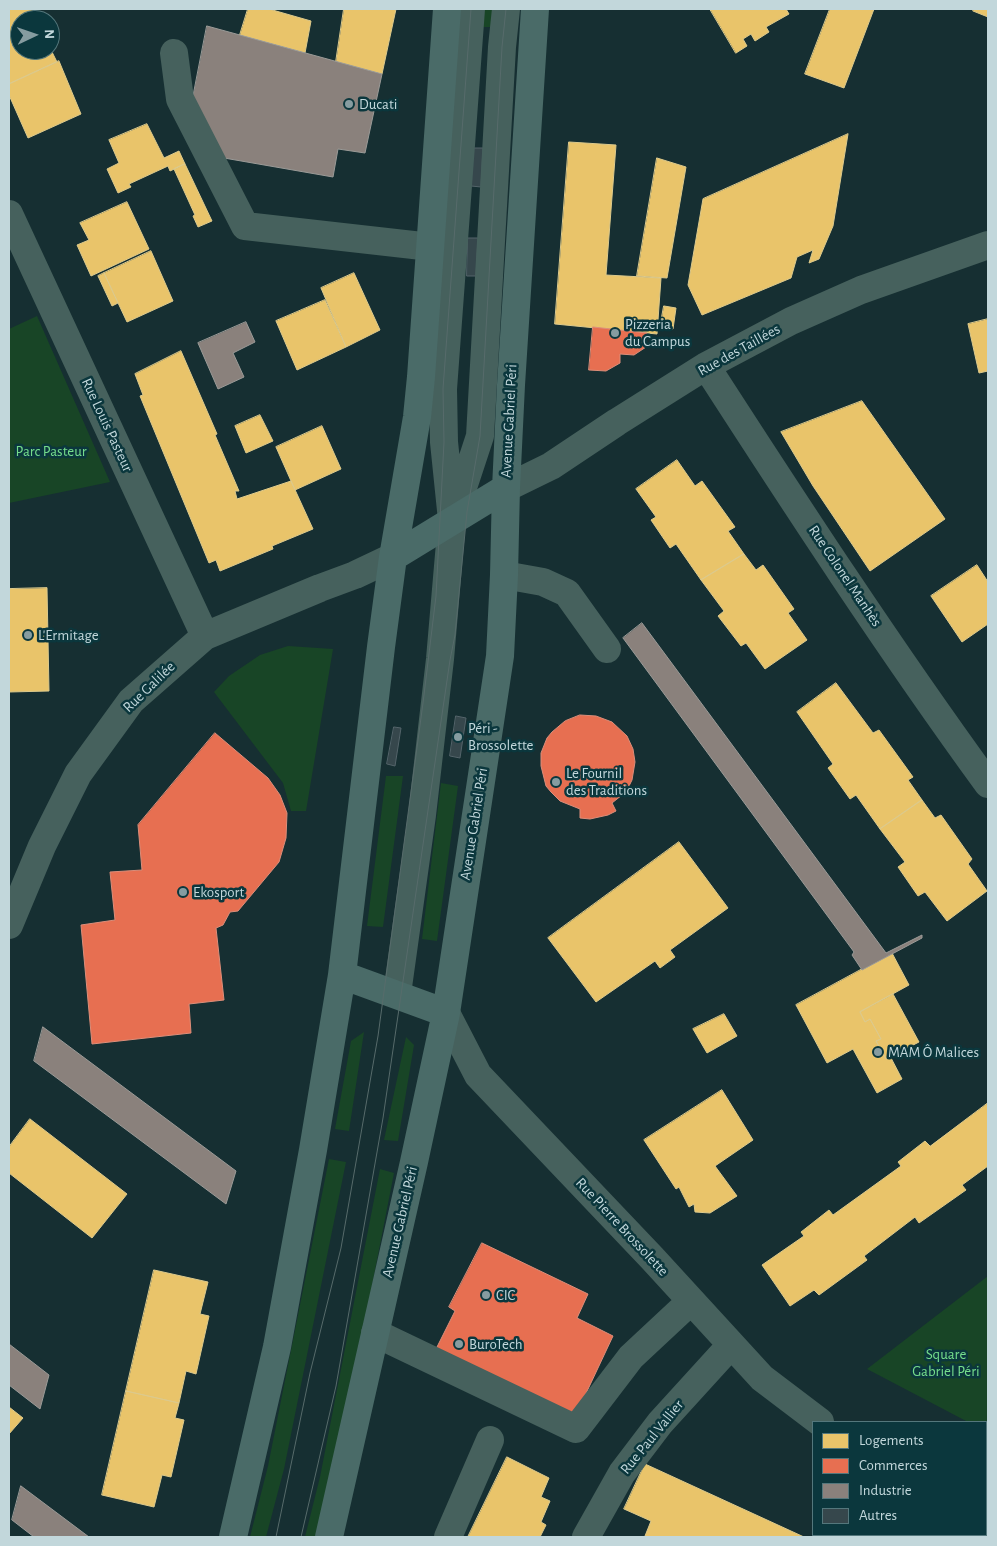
<!DOCTYPE html>
<meta charset="utf-8">
<style>
body{margin:0}
#map{position:relative;width:997px;height:1546px;overflow:hidden;background:#162f32;font-family:"Alegreya Sans",sans-serif}
canvas{display:block}
.frame{position:absolute;inset:0;border:10px solid #c2d7db;pointer-events:none}
.legend{position:absolute;left:812px;top:1421px;width:175px;height:115px;box-sizing:border-box;background:#0b373d;border:1px solid #54777c;margin:0;padding:6px 9px;list-style:none;font-size:15px;color:#c2d7db}
.legend li{display:flex;align-items:center;gap:10px;height:25px}
.legend b{width:25px;border:1px solid #54777c}
.north{position:absolute;left:10px;top:10px;width:50px;height:50px;box-sizing:border-box;background:#0b373d;border:1px solid #54777c;border-radius:50%;rotate:87deg;font-size:14px;font-weight:700;line-height:20px;text-align:center;color:#c2d7db}
.north::after{content:'';display:block;margin:auto;width:18px;height:22px;background:#869ca0;clip-path:polygon(50% 0,100% 100%,50% 72%,0 100%)}
</style>
<div id="map">
<canvas width="997" height="1546"></canvas>
<div class="frame"></div>
<ul class="legend">
<li><b style="height:14px;background:#e9c46a"></b>Logements</li>
<li><b style="height:14px;background:#e76f51"></b>Commerces</li>
<li><b style="height:14px;background:#8a817c"></b>Industrie</li>
<li><b style="height:14px;background:#36474c"></b>Autres</li>
</ul>
<div class="north">N</div>
</div>
<script>
const context = document.querySelector('canvas').getContext('2d');
context.lineJoin = 'round';
function fillPath(path, color) { context.fillStyle = color; context.fill(path, 'evenodd'); }
function trace(path, color, width, dash) { context.strokeStyle = color; context.lineWidth = width; context.lineCap = dash ? 'butt' : 'round'; context.setLineDash(dash || []); context.stroke(path); }
function label(font, color, halo, rows, align = 'center') {
  context.font = font + ' "Alegreya Sans",sans-serif'; context.lineWidth = 5; context.setLineDash([]); context.textBaseline = 'middle'; context.strokeStyle = halo; context.fillStyle = color; for (const [text, x, y, turn = 0] of rows) {
    context.save(); context.translate(x, y); context.rotate((+turn || 0) * Math.PI / 180); context.textAlign = isNaN(turn) ? turn : align; if (halo) context.strokeText(text, 0, 0); context.fillText(text, 0, 0); context.restore();
  }
}
fillPath(new Path2D(`
 M 481,9 L 496,9 L 495,27 L 480,27 Z
 M 37,316 L 110,482 L 9,503 L 9,329 Z
 M 288,646 L 333,649 L 306,811 L 291,811 L 283,783 L 214,692 L 229,676 L 260,655 Z
 M 386,776 L 403,776 L 383,927 L 367,926 Z
 M 441,783 L 458,786 L 437,941 L 422,939 Z
 M 364,1032 L 349,1131 L 335,1129 L 351,1041 Z
 M 406,1037 L 414,1045 L 398,1141 L 384,1140 Z
 M 329,1159 L 346,1162 L 284,1469 L 266,1537 L 250,1537 L 268,1466 Z
 M 380,1169 L 394,1173 L 334,1480 L 319,1537 L 305,1537 L 320,1477 Z
 M 988,1276 L 988,1433 L 986,1431 L 986,1422 L 968,1422 L 867,1369 Z`), '#184526');
const homes = new Path2D(`
 M 9,9 L 33,9 L 38,20 L 20,20 L 20,30 L 9,35 Z
 M 248,9 L 269,9 L 311,21 L 305,53 L 240,35 Z
 M 344,9 L 396,9 L 382,74 L 336,62 Z
 M 710,9 L 786,9 L 789,14 L 766,27 L 769,32 L 755,41 L 751,34 L 743,39 L 747,46 L 736,53 Z
 M 830,9 L 874,9 L 844,88 L 805,74 Z
 M 974,9 L 988,9 L 988,17 L 973,11 Z
 M 20,30 L 20,50 L 50,50 L 50,48 L 57,62 L 9,84 L 9,35 Z
 M 59,61 L 81,114 L 28,138 L 9,95 L 9,84 Z
 M 147,124 L 164,158 L 179,151 L 185,164 L 170,171 L 168,166 L 129,184 L 131,187 L 118,193 L 107,169 L 119,163 L 109,140 Z
 M 848,134 L 833,226 L 819,259 L 809,263 L 813,250 L 797,257 L 791,278 L 702,315 L 688,285 L 703,199 Z
 M 569,142 L 616,145 L 606,275 L 661,278 L 657,334 L 555,324 Z
 M 657,158 L 686,167 L 667,278 L 637,276 Z
 M 185,164 L 212,221 L 198,227 L 193,216 L 195,215 L 174,169 Z
 M 127,202 L 149,249 L 91,276 L 77,245 L 89,240 L 80,223 Z
 M 151,251 L 173,301 L 127,322 L 104,273 Z
 M 104,273 L 118,303 L 112,306 L 98,276 Z
 M 354,273 L 380,330 L 346,347 L 321,288 Z
 M 325,300 L 346,347 L 297,370 L 276,321 Z
 M 664,306 L 676,308 L 673,329 L 660,328 Z
 M 988,319 L 988,371 L 979,373 L 968,324 Z
 M 181,351 L 217,434 L 215,435 L 239,491 L 235,491 L 237,499 L 291,481 L 313,529 L 272,546 L 273,549 L 220,571 L 216,560 L 209,563 L 140,396 L 143,395 L 135,374 Z
 M 862,401 L 945,519 L 870,571 L 813,486 L 781,432 Z
 M 260,415 L 273,441 L 246,453 L 235,426 Z
 M 322,426 L 341,469 L 295,490 L 276,447 Z
 M 677,460 L 695,486 L 702,481 L 735,527 L 728,531 L 744,554 L 701,580 L 676,544 L 670,548 L 651,520 L 656,517 L 636,489 Z
 M 744,554 L 756,570 L 763,565 L 794,609 L 788,613 L 807,640 L 765,669 L 746,643 L 741,646 L 718,616 L 724,611 L 701,580 Z
 M 977,565 L 988,582 L 988,624 L 962,642 L 931,596 Z
 M 47,588 L 49,691 L 9,692 L 9,589 Z
 M 836,683 L 873,733 L 879,730 L 913,777 L 908,780 L 922,800 L 880,829 L 856,795 L 850,799 L 828,768 L 833,764 L 797,712 Z
 M 922,800 L 935,818 L 941,815 L 972,859 L 968,864 L 987,891 L 947,921 L 925,892 L 918,896 L 898,867 L 905,862 L 880,829 Z
 M 679,842 L 728,908 L 670,950 L 675,957 L 660,968 L 655,961 L 596,1002 L 548,938 Z
 M 892,953 L 909,985 L 860,1012 L 865,1022 L 870,1019 L 881,1039 L 876,1041 L 886,1059 L 890,1056 L 902,1079 L 877,1093 L 853,1049 L 827,1063 L 796,1005 Z
 M 893,994 L 919,1042 L 886,1059 L 876,1041 L 881,1039 L 870,1019 L 865,1022 L 860,1012 Z
 M 724,1014 L 737,1036 L 707,1053 L 693,1029 Z
 M 722,1090 L 753,1140 L 715,1166 L 737,1196 L 710,1213 L 695,1212 L 694,1204 L 689,1207 L 679,1187 L 676,1189 L 644,1140 Z
 M 988,1103 L 988,1166 L 962,1185 L 966,1190 L 919,1223 L 915,1217 L 864,1256 L 867,1260 L 819,1295 L 814,1290 L 790,1306 L 762,1265 L 804,1236 L 801,1232 L 829,1210 L 833,1215 L 901,1166 L 898,1162 L 925,1141 L 930,1146 Z
 M 30,1119 L 127,1194 L 92,1238 L 9,1173 L 9,1147 Z
 M 154,1270 L 208,1282 L 200,1314 L 209,1316 L 196,1374 L 186,1371 L 179,1403 L 126,1391 Z
 M 126,1391 L 179,1403 L 175,1418 L 184,1420 L 171,1477 L 162,1475 L 154,1507 L 102,1495 Z
 M 9,1407 L 23,1418 L 9,1434 Z
 M 507,1457 L 549,1478 L 541,1497 L 550,1501 L 541,1522 L 546,1525 L 540,1537 L 468,1537 Z
 M 645,1464 L 804,1537 L 648,1537 L 645,1536 L 651,1521 L 624,1509 Z`);
fillPath(homes, '#e9c46a');
trace(homes, '#ddca8c', 1);
const shops = new Path2D(`
 M 593,327 L 647,333 L 646,347 L 634,355 L 620,354 L 620,363 L 606,371 L 589,370 Z
 M 580,715 L 596,716 L 612,722 L 627,736 L 633,749 L 635,762 L 632,780 L 629,786 L 622,795 L 612,803 L 616,811 L 608,815 L 590,819 L 580,818 L 580,809 L 560,801 L 551,792 L 546,786 L 541,766 L 541,753 L 547,738 L 552,732 L 565,721 Z
 M 215,733 L 268,778 L 280,795 L 287,813 L 286,838 L 279,862 L 238,911 L 230,912 L 223,925 L 216,928 L 224,1000 L 189,1004 L 191,1033 L 92,1044 L 81,925 L 115,920 L 110,872 L 142,870 L 138,825 Z
 M 482,1243 L 588,1294 L 577,1318 L 613,1336 L 574,1419 L 435,1351 L 455,1311 L 449,1307 Z`);
fillPath(shops, '#e76f51');
trace(shops, '#dc8e7a', 1);
const industry = new Path2D(`
 M 207,26 L 382,74 L 365,153 L 338,149 L 333,177 L 224,158 L 193,97 Z
 M 246,322 L 255,342 L 233,353 L 244,377 L 218,389 L 198,343 Z
 M 642,623 L 886,953 L 922,935 L 922,938 L 862,970 L 852,955 L 854,952 L 623,638 Z
 M 43,1027 L 236,1171 L 226,1204 L 34,1061 Z
 M 9,1344 L 49,1375 L 40,1409 L 9,1385 Z
 M 21,1486 L 89,1537 L 34,1537 L 12,1520 Z`);
fillPath(industry, '#8a817c');
trace(industry, '#9b9b98', 1);
const building = new Path2D(`
 M 473,148 L 483,148 L 481,187 L 471,186 Z
 M 468,238 L 478,238 L 476,276 L 467,276 Z
 M 456,716 L 466,718 L 460,758 L 450,756 Z
 M 394,727 L 401,728 L 395,766 L 387,764 Z`);
fillPath(building, '#36474c');
trace(building, '#54646a', 1);
trace(new Path2D(`
 M 174,53 L 180,99 L 245,226 L 431,247
 M 9,214 L 205,636
 M 706,366 C 797,507 889,648 988,784
 M 506,488 L 551,466 L 617,422 L 706,366 L 791,321 L 861,290 L 988,245
 M 455,512 L 480,436 L 502,47 L 506,9
 M 504,575 L 543,582 L 567,593 L 607,649
 M 9,925 L 42,846 L 78,774 L 131,701 L 205,636 L 320,588 L 355,575 L 393,557
 M 397,994 L 422,815 L 440,659 L 452,520 L 444,442 L 443,389 L 471,9
 M 446,1013 L 478,1075 L 652,1258 L 762,1378 L 820,1422
 M 375,1333 L 576,1429 L 631,1357 L 691,1301
 M 986,1502 L 988,1503
 M 448,1537 L 490,1440
 M 586,1537 L 622,1473 L 660,1423 L 731,1345`), '#46615d', 28);
trace(new Path2D(`
 M 393,557 L 506,488
 M 342,975 L 446,1013
 M 233,1537 L 277,1347 L 313,1150 L 342,975 L 381,647 L 393,557 L 417,417 L 421,377 L 447,9
 M 329,1537 L 414,1162 L 446,1013 L 500,656 L 504,575 L 506,488 L 511,385 L 535,9`), '#4a6b68', 28);
trace(new Path2D(`
 M 276,1537 L 310,1373 L 341,1248 L 378,1036 L 423,703 L 436,596 L 444,442 L 443,389 L 471,9
 M 301,1537 L 336,1386 L 383,1118 L 450,660 L 455,635 L 467,512 L 480,436 L 502,47 L 506,9`), '#576b6b', 1);
for (const [x, y, r, color] of [
 [349,104,5,"#869ca0"],
 [615,333,5,"#869ca0"],
 [28,635,5,"#869ca0"],
 [458,737,5,"#869ca0"],
 [556,782,5,"#869ca0"],
 [183,892,5,"#869ca0"],
 [878,1052,5,"#869ca0"],
 [486,1295,5,"#869ca0"],
 [459,1344,5,"#869ca0"]
]) { const dot = new Path2D(); dot.arc(x, y, r, 0, 2 * Math.PI); context.fillStyle = color; context.fill(dot); trace(dot, '#0b373d', 2); }
label('15px', '#c2d7db', '#0b373d', [
 ["Ducati",359,104],
 ["Pizzeria",625,324],
 ["du Campus",625,341],
 ["L'Ermitage",38,635],
 ["Péri -",468,728],
 ["Brossolette",468,745],
 ["Le Fournil",566,773],
 ["des Traditions",566,790],
 ["Ekosport",193,892],
 ["MAM Ô Malices",888,1052],
 ["CIC",496,1295],
 ["BuroTech",469,1344]
], 'left');
label('15px', '#c2d7db', '#0b373d', [
 ["Rue des Taillées",739,350,-29],
 ["Avenue Gabriel Péri",509,421,-87],
 ["Rue Louis Pasteur",107,425,65],
 ["Rue Colonel Manhès",845,576,56],
 ["Rue Galilée",149,687,-44],
 ["Avenue Gabriel Péri",474,824,-81],
 ["Avenue Gabriel Péri",400,1222,-77],
 ["Rue Pierre Brossolette",622,1227,47],
 ["Rue Paul Vallier",652,1437,-51]
]);
label('15px', '#75dd8c', '#0b373d', [
 ["Parc Pasteur",51,451],
 ["Square",946,1354],
 ["Gabriel Péri",946,1371]
]);
</script>
